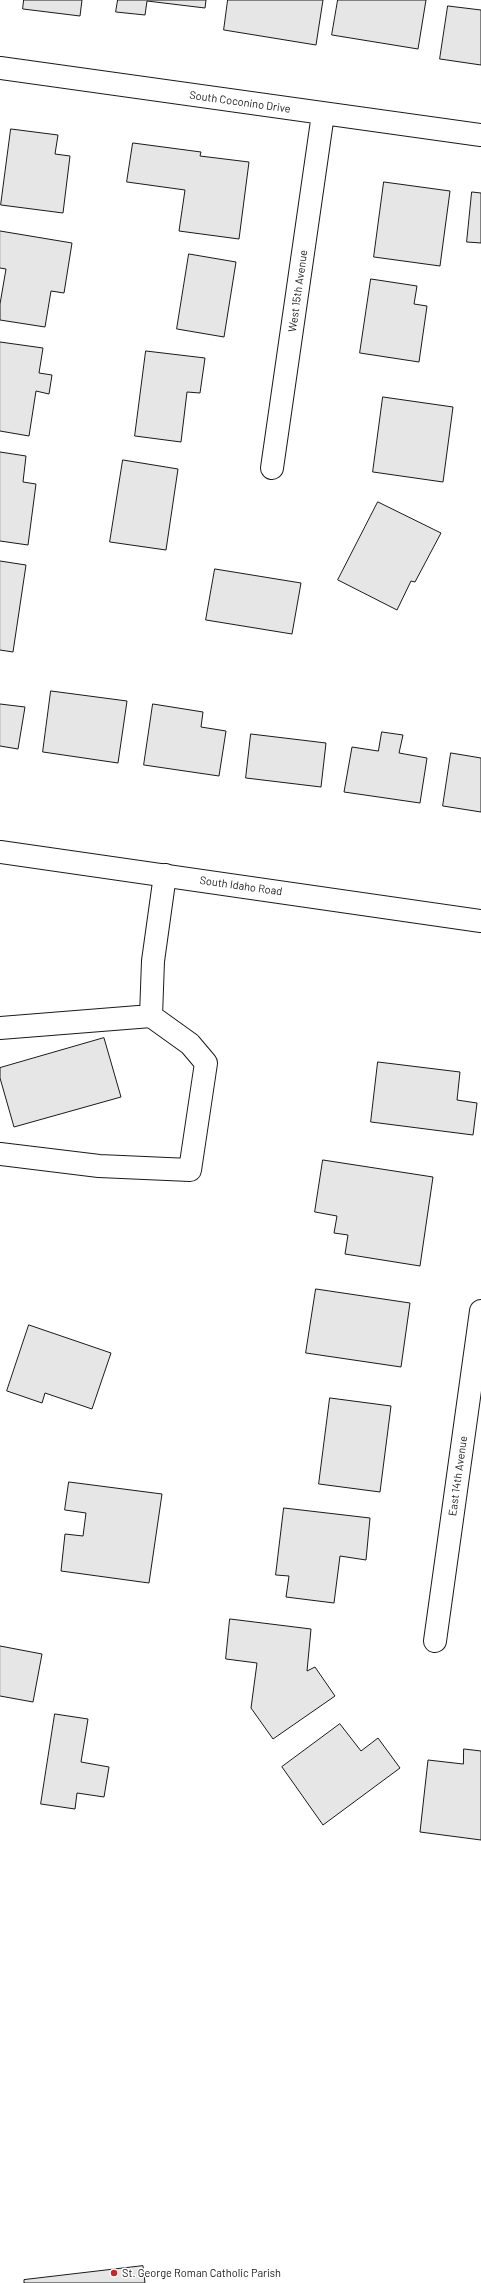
<!DOCTYPE html>
<style>
body{margin:0}
canvas{display:block;background:#fff}
</style>
<canvas width="481" height="2283"></canvas>
<script>
const context = document.querySelector('canvas').getContext('2d');
context.lineJoin = 'round';
function fillPath(path, color) { context.fillStyle = color; context.fill(path, 'evenodd'); }
function trace(path, color, width, dash) { context.strokeStyle = color; context.lineWidth = width; context.lineCap = dash ? 'butt' : 'round'; context.setLineDash(dash || []); context.stroke(path); }
function label(font, color, halo, rows, align = 'center') {
  context.font = font + ' Barlow,sans-serif'; context.lineWidth = 3; context.setLineDash([]); context.textBaseline = 'middle'; context.strokeStyle = halo; context.fillStyle = color; for (const [text, x, y, turn = 0] of rows) {
    context.save(); context.translate(x, y); context.rotate((+turn || 0) * Math.PI / 180); context.textAlign = isNaN(turn) ? turn : align; if (halo) context.strokeText(text, 0, 0); context.fillText(text, 0, 0); context.restore();
  }
}
const building = new Path2D(`
 M 24,0 L 82,0 L 80,16 L 23,9 Z
 M 118,0 L 206,0 L 205,8 L 147,1 L 145,15 L 116,12 Z
 M 228,0 L 323,0 L 316,45 L 224,30 Z
 M 338,0 L 426,0 L 418,49 L 332,35 Z
 M 448,6 L 481,10 L 481,65 L 440,59 Z
 M 11,129 L 58,135 L 55,154 L 70,156 L 63,213 L 1,205 Z
 M 133,143 L 201,152 L 200,156 L 249,162 L 239,239 L 179,231 L 185,190 L 127,182 Z
 M 384,182 L 450,191 L 440,266 L 374,257 Z
 M 472,192 L 481,193 L 481,243 L 467,242 Z
 M 0,231 L 72,243 L 64,293 L 51,291 L 45,327 L 0,320 L 0,304 L 6,269 L 0,268 Z
 M 189,254 L 236,262 L 224,337 L 177,329 Z
 M 371,279 L 417,286 L 414,304 L 427,306 L 419,362 L 360,353 Z
 M 0,342 L 43,348 L 39,373 L 52,375 L 49,394 L 36,391 L 29,436 L 0,431 Z
 M 146,351 L 205,358 L 200,393 L 187,392 L 181,442 L 135,436 Z
 M 383,397 L 453,407 L 443,482 L 373,472 Z
 M 0,452 L 26,456 L 23,482 L 36,484 L 28,545 L 0,541 Z
 M 123,460 L 178,469 L 166,550 L 110,542 Z
 M 378,502 L 441,533 L 415,582 L 411,581 L 397,610 L 338,580 Z
 M 0,561 L 26,565 L 13,652 L 0,650 Z
 M 215,569 L 301,583 L 292,634 L 206,620 Z
 M 51,691 L 127,701 L 118,763 L 43,752 Z
 M 0,704 L 25,707 L 18,749 L 0,746 Z
 M 153,704 L 203,712 L 201,727 L 226,731 L 219,776 L 144,765 Z
 M 382,732 L 403,735 L 399,753 L 427,758 L 420,803 L 344,792 L 352,747 L 378,751 Z
 M 251,734 L 326,743 L 321,787 L 246,778 Z
 M 451,753 L 481,758 L 481,812 L 443,806 Z
 M 104,1038 L 121,1097 L 14,1127 L 0,1078 L 0,1068 Z
 M 378,1062 L 460,1072 L 457,1100 L 477,1103 L 473,1135 L 371,1122 Z
 M 323,1160 L 433,1177 L 420,1266 L 345,1254 L 348,1235 L 334,1233 L 337,1216 L 315,1212 Z
 M 316,1289 L 410,1303 L 401,1367 L 306,1353 Z
 M 29,1325 L 111,1353 L 92,1409 L 45,1393 L 42,1403 L 7,1391 Z
 M 330,1398 L 391,1406 L 380,1492 L 319,1484 Z
 M 69,1482 L 162,1494 L 149,1583 L 61,1571 L 65,1534 L 83,1536 L 86,1513 L 65,1510 Z
 M 284,1508 L 370,1518 L 366,1560 L 340,1556 L 334,1603 L 286,1597 L 289,1576 L 276,1575 Z
 M 230,1619 L 311,1629 L 307,1671 L 315,1667 L 335,1696 L 273,1739 L 251,1708 L 257,1663 L 226,1659 Z
 M 0,1646 L 42,1654 L 33,1702 L 0,1696 Z
 M 55,1714 L 88,1719 L 81,1762 L 109,1767 L 104,1797 L 77,1793 L 75,1809 L 41,1804 Z
 M 340,1724 L 361,1751 L 378,1738 L 400,1768 L 323,1825 L 282,1767 Z
 M 464,1749 L 481,1751 L 481,1840 L 420,1832 L 428,1760 L 463,1764 Z
 M 143,2266 L 145,2283 L 24,2283 L 24,2280 Z`);
fillPath(building, '#e6e6e6');
trace(building, '#1a1a1a', 1);
const minor = new Path2D(`
 M 0,68 L 481,135
 M 272,468 L 323,114
 M 151,1016 L 153,961 L 165,875
 M 0,1028 L 151,1016 L 190,1044 L 206,1063 L 190,1170 L 99,1166 L 0,1154
 M 435,1641 L 481,1311`);
const major = new Path2D(`
 M 0,852 L 481,921`);
trace(minor, '#1a1a1a', 24);
trace(major, '#1a1a1a', 24);
trace(minor, '#fff', 22);
trace(major, '#fff', 22);
for (const [x, y, r, color] of [
 [114,2273,4,"#c62828"]
]) { const dot = new Path2D(); dot.arc(x, y, r, 0, 2 * Math.PI); context.fillStyle = color; context.fill(dot); trace(dot, '#fff', 1.5); }
label('11px', '#1a1a1a', '#fff', [
 ["South Coconino Drive",240,102,8],
 ["West 15th Avenue",298,291,-82],
 ["South Idaho Road",241,886,8],
 ["East 14th Avenue",458,1476,-82]
]);
label('11px', '#1a1a1a', '#fff', [
 ["St. George Roman Catholic Parish",122,2273]
], 'left');
</script>
